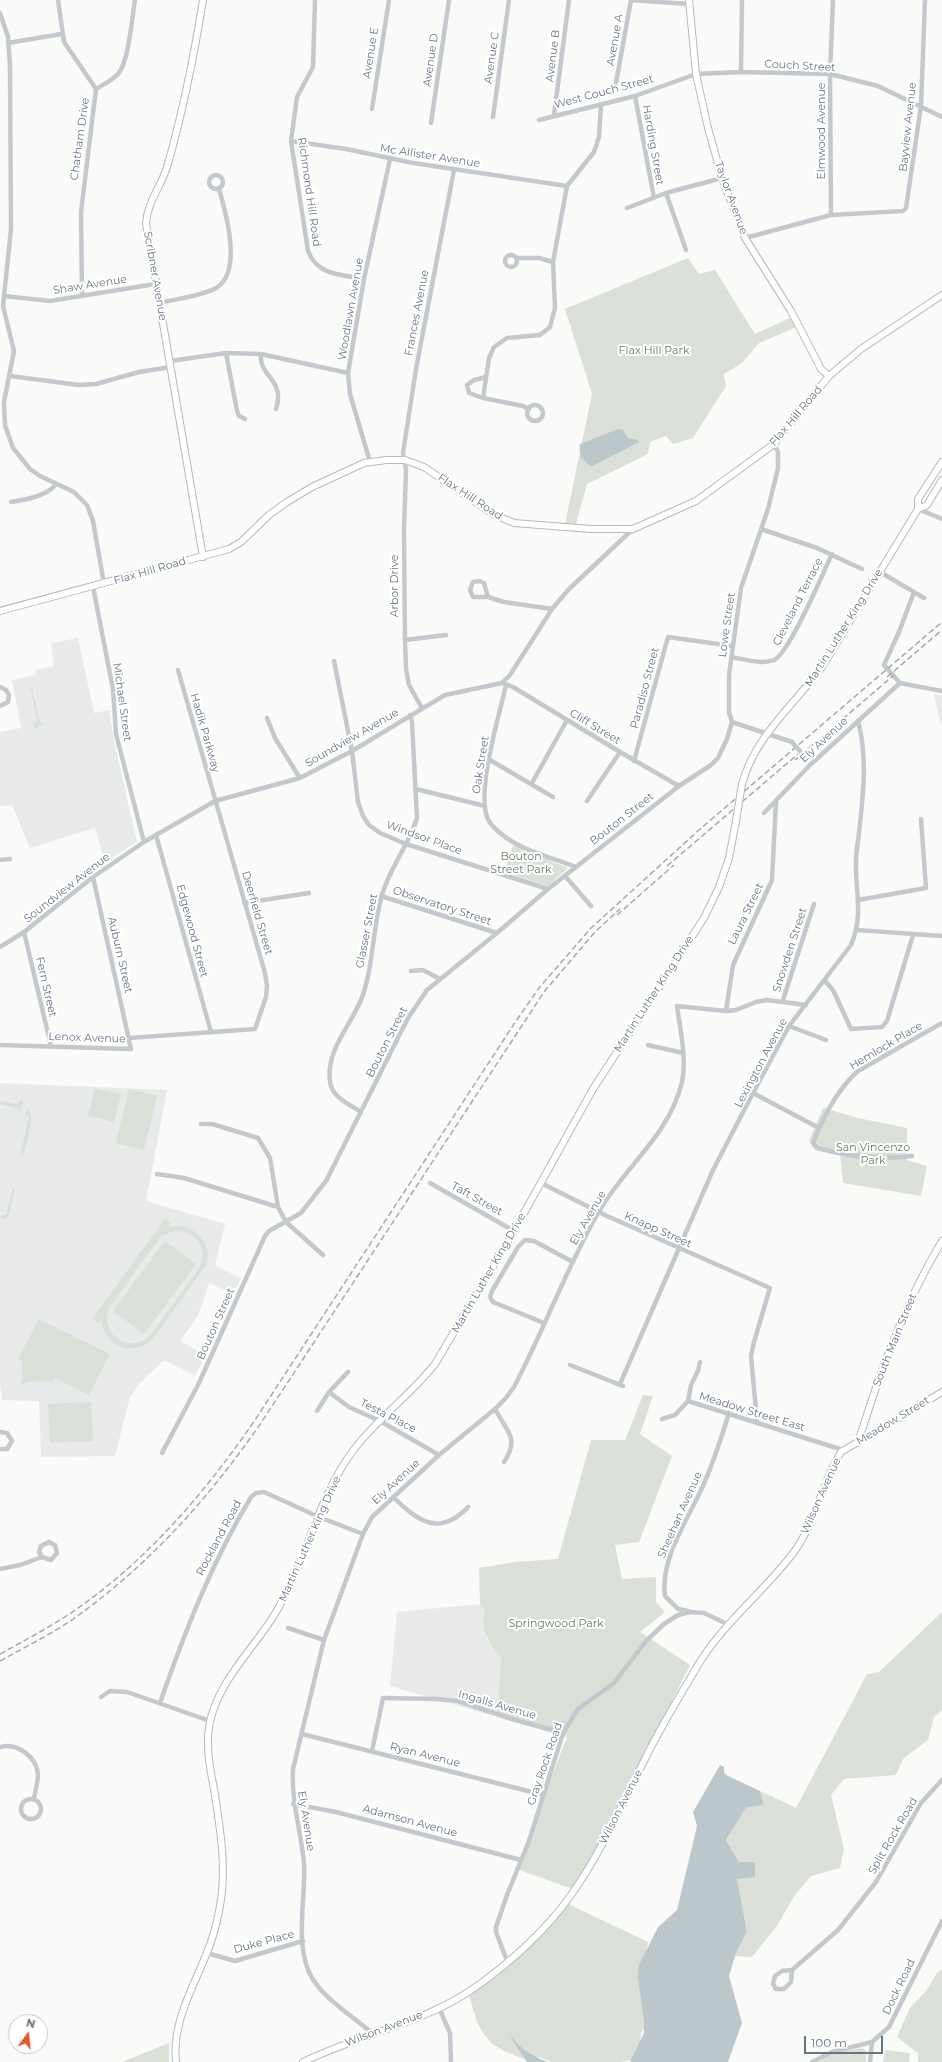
<!DOCTYPE html>
<style>
body{margin:0}
#map{position:relative;width:942px;height:2062px;overflow:hidden;background:#fafaf8;font-family:Montserrat,sans-serif}
canvas{display:block}
.north{position:absolute;left:8px;top:2014px;width:40px;height:40px;box-sizing:border-box;background:#fff;border:1px solid #c1c8cd;border-radius:50%;rotate:15deg;font-size:11px;font-weight:700;line-height:16px;text-align:center;color:#657683}
.north::after{content:'';display:block;margin:auto;width:14px;height:18px;background:#e4572e;clip-path:polygon(50% 0,100% 100%,50% 72%,0 100%)}
.scale{position:absolute;left:804px;top:2036px;width:79px;height:18px;box-sizing:border-box;border:2px solid #657683;border-top:0;padding-left:5px;font-size:12px;line-height:14px;white-space:nowrap;color:#657683;-webkit-text-stroke:3px #fff;paint-order:stroke}
</style>
<div id="map">
<canvas width="942" height="2062"></canvas>
<div class="north">N</div>
<div class="scale">100 m</div>
</div>
<script>
const context = document.querySelector('canvas').getContext('2d');
context.lineJoin = 'round';
function fillPath(path, color) { context.fillStyle = color; context.fill(path, 'evenodd'); }
function trace(path, color, width, dash) { context.strokeStyle = color; context.lineWidth = width; context.lineCap = dash ? 'butt' : 'round'; context.setLineDash(dash || []); context.stroke(path); }
function label(font, color, halo, rows, align = 'center') {
  context.font = font + ' Montserrat,sans-serif'; context.lineWidth = 4; context.setLineDash([]); context.textBaseline = 'middle'; context.strokeStyle = halo; context.fillStyle = color; for (const [text, x, y, turn = 0] of rows) {
    context.save(); context.translate(x, y); context.rotate((+turn || 0) * Math.PI / 180); context.textAlign = isNaN(turn) ? turn : align; if (halo) context.strokeText(text, 0, 0); context.fillText(text, 0, 0); context.restore();
  }
}
fillPath(new Path2D(`
 M 78,638 L 94,713 L 109,710 L 114,741 L 137,842 L 105,862 L 95,828 L 30,848 L 12,805 L 0,806 L 0,732 L 21,728 L 12,680 L 36,675 L 36,670 L 54,666 L 51,643 Z
 M 934,694 L 942,695 L 942,726 L 939,718 Z
 M 0,1083 L 167,1090 L 146,1201 L 225,1224 L 215,1265 L 241,1278 L 233,1294 L 209,1283 L 198,1316 L 180,1341 L 206,1355 L 195,1376 L 164,1360 L 139,1384 L 130,1397 L 115,1456 L 41,1457 L 39,1401 L 2,1400 L 0,1384 Z
 M 480,1604 L 485,1610 L 483,1618 L 487,1639 L 501,1657 L 497,1717 L 390,1686 L 397,1612 Z`), '#e8e9e9');
fillPath(new Path2D(`
 M 688,258 L 699,274 L 715,270 L 755,334 L 792,317 L 797,327 L 759,343 L 742,363 L 724,374 L 726,386 L 693,438 L 673,444 L 666,436 L 650,442 L 648,454 L 587,484 L 576,524 L 565,524 L 592,394 L 565,309 Z
 M 36,687 L 32,689 L 40,723 L 44,724 L 36,728 L 33,724 L 37,721 L 31,690 L 26,690 Z
 M 513,846 L 568,868 L 548,886 L 504,872 Z
 M 95,1088 L 121,1094 L 114,1122 L 88,1116 Z
 M 129,1089 L 157,1096 L 144,1150 L 116,1143 Z
 M 21,1100 L 23,1103 L 19,1114 L 19,1109 L 0,1104 L 0,1101 L 18,1104 Z
 M 823,1108 L 858,1118 L 907,1128 L 907,1160 L 927,1166 L 921,1196 L 843,1183 L 840,1154 L 817,1150 L 809,1141 Z
 M 28,1109 C 36,1117 26,1145 23,1156 L 20,1155 L 29,1117 L 25,1115 Z
 M 13,1188 L 15,1188 L 9,1215 L 5,1219 L 2,1220 L 1,1215 L 6,1215 Z
 M 165,1219 L 171,1223 L 168,1227 C 192,1222 213,1240 206,1265 L 152,1340 C 131,1358 103,1345 101,1319 L 98,1323 L 92,1319 ZM 174,1231 L 186,1232 L 196,1238 L 202,1248 L 203,1259 L 198,1270 L 149,1337 C 128,1354 99,1334 109,1308 L 158,1240 L 163,1235 Z
 M 165,1241 L 196,1264 L 144,1334 L 113,1311 Z
 M 39,1319 L 110,1354 L 89,1395 L 55,1378 L 53,1381 L 26,1382 L 24,1385 L 20,1384 L 23,1379 L 22,1361 L 18,1359 Z
 M 643,1395 L 653,1396 L 640,1434 L 672,1456 L 639,1542 L 615,1545 L 622,1579 L 656,1577 L 656,1602 L 665,1612 L 640,1632 L 690,1665 L 594,1856 L 573,1889 L 516,1869 L 567,1737 L 497,1717 L 501,1657 C 489,1644 479,1628 485,1610 L 480,1604 L 479,1568 L 515,1562 L 558,1559 L 591,1440 L 625,1440 Z
 M 91,1402 L 93,1441 L 50,1443 L 48,1404 Z
 M 942,1612 L 942,1710 L 934,1717 L 928,1740 L 903,1759 L 896,1775 L 844,1779 L 831,1795 L 844,1849 L 840,1868 L 811,1876 L 793,1898 L 777,1926 L 752,1957 L 735,1956 L 747,1931 L 737,1879 L 755,1862 L 739,1862 L 726,1840 L 746,1808 L 764,1805 L 760,1791 L 796,1808 L 867,1674 L 879,1672 Z
 M 564,1902 L 648,1942 L 645,1959 L 651,2019 L 641,2033 L 639,2056 L 628,2061 L 619,2062 L 552,2062 L 539,2057 L 527,2060 L 506,2052 L 492,2044 L 483,2033 L 477,2022 L 468,1992 L 526,1945 Z
 M 942,1969 L 942,2062 L 918,2062 L 918,2053 L 897,2037 L 910,2008 L 926,1991 L 937,1973 Z
 M 169,2043 L 169,2062 L 122,2062 Z
 M 862,2048 L 866,2051 L 866,2062 L 817,2062 L 833,2054 Z
 M 885,2050 L 910,2053 L 909,2062 L 883,2062 Z`), '#dadfd7');
fillPath(new Path2D(`
 M 618,429 L 623,430 L 628,438 L 638,440 L 639,442 L 592,466 C 583,463 578,454 580,444 Z
 M 720,1765 L 724,1767 L 724,1772 L 726,1775 L 760,1791 L 764,1805 L 746,1808 L 726,1840 L 739,1862 L 755,1862 L 755,1877 L 737,1879 L 747,1931 L 735,1956 L 729,1976 L 742,2023 L 728,2062 L 630,2062 L 644,2033 L 644,2021 L 638,1977 L 639,1965 L 658,1927 L 677,1910 L 697,1826 L 693,1812 Z
 M 508,2033 C 519,2048 532,2056 548,2062 L 527,2062 Z`), '#bbc7cb');
const secondary = new Path2D(`
 M 689,0 L 696,74 L 708,128 L 722,178 L 745,238 L 791,311 L 821,369 L 829,376
 M 918,509 L 927,505 L 942,480
 M 203,557 L 146,224 C 147,202 161,187 167,167 C 183,112 194,56 203,0
 M 0,611 L 229,549 L 241,542 L 269,515 L 287,502 L 312,487 L 364,463 L 386,460 L 405,460 L 424,467 L 493,514 L 514,523 L 591,529 L 633,529 L 696,501 L 774,444 L 829,376 L 861,349 L 942,295
 M 742,784 C 755,736 793,706 822,667 L 918,509 L 918,499 L 942,462
 M 858,1443 C 880,1372 904,1304 942,1241
 M 176,2062 C 172,2023 192,1990 206,1955 C 213,1939 217,1923 220,1906 C 227,1867 220,1828 214,1789 C 210,1769 206,1748 209,1727 C 216,1684 250,1653 273,1617 C 306,1565 316,1501 352,1452 C 375,1420 410,1396 435,1364 L 514,1231 L 593,1089 L 704,918 L 719,887 L 729,858 L 736,821
 M 303,2062 C 358,2035 428,2022 477,1986 C 510,1963 548,1928 571,1895 C 602,1851 624,1801 648,1753 C 663,1723 681,1694 698,1665 C 724,1622 764,1592 794,1552 C 816,1522 821,1484 841,1452 L 942,1392`);
trace(secondary, '#b3babf', 8);
trace(new Path2D(`
 M 58,0 L 64,42 L 96,89
 M 315,0 L 313,67 L 297,97 L 291,141 L 308,251 C 318,276 340,274 364,279
 M 631,0 L 689,4
 M 0,13 L 8,37 L 10,66 L 11,229 L 3,306 L 14,351 L 4,402 L 5,425 L 13,448 L 30,469 L 40,476 L 74,492 L 87,505 L 93,521 L 104,584
 M 8,43 L 61,34
 M 741,72 L 742,0
 M 616,83 L 631,0
 M 96,89 C 104,84 113,80 119,73 C 129,59 132,18 135,0
 M 635,96 L 654,198
 M 372,109 L 389,0
 M 554,115 L 569,0
 M 493,117 L 509,0
 M 539,120 L 635,96 L 696,74 L 741,72 L 830,74 L 878,86 L 942,117
 M 431,123 L 449,0
 M 291,141 L 346,149 L 413,163 L 567,186
 M209 182a7 7 0 1 1 14 0a7 7 0 1 1-14 0Z
 M 666,193 L 686,250
 M 627,208 L 666,193 L 722,178
 M 831,215 L 830,74 L 833,0
 M 745,238 L 831,215 L 903,211 L 906,208 L 921,106 L 925,0
 M505 261a6 6 0 1 1 12 0a6 6 0 1 1-12 0Z
 M 516,258 L 539,258 L 553,262
 M 82,295 L 81,212 L 96,89
 M 4,296 L 50,301 L 155,284
 M 159,303 C 176,299 202,296 216,288 C 243,272 226,213 219,189
 M 226,353 L 237,411 L 239,416 L 245,419
 M 261,354 C 258,376 286,380 276,409
 M 170,361 L 226,353 L 261,354 L 348,373
 M 10,376 L 79,385 L 96,384 L 139,372 L 171,367
 M 486,377 L 474,380 L 467,385 L 469,393 L 483,398 L 523,406 L 529,409
 M 483,398 L 489,358 L 494,347 L 507,338 L 540,335 L 550,327 L 555,308 L 553,262 L 567,186 L 594,152 L 599,137 L 601,105
 M527 413a8 8 0 1 1 16 0a8 8 0 1 1-16 0Z
 M 370,462 L 350,394 L 348,373 L 364,279 L 390,159
 M 11,502 C 24,500 48,496 56,484
 M 918,509 L 942,519
 M 761,529 L 817,548 L 862,569
 M 880,572 L 924,598
 M 93,587 L 113,689 L 116,734 L 144,842
 M 488,597 L 484,583 L 479,581 L 473,582 L 470,590 L 473,597 L 488,597 L 504,602 L 552,609
 M 405,640 L 446,635
 M 731,657 C 744,659 762,665 774,660 C 789,654 823,573 832,554
 M 334,661 L 352,751 L 358,802 L 363,816 L 369,825 L 380,833 L 406,844 L 548,889
 M 900,683 L 884,665 L 899,632 L 914,592
 M 900,683 L 942,691
 M 505,684 L 513,687 L 620,752 L 679,786
 M 506,685 C 499,717 477,787 487,817 C 490,826 504,837 513,842 C 530,853 556,859 576,867
 M 0,687 L 6,690 L 9,695 L 8,702 L 0,706
 M 422,708 L 409,685 L 406,669 L 405,640 L 404,530 L 406,470 L 403,453 L 416,369 L 454,170
 M 267,718 L 275,738 L 300,778
 M 732,722 L 792,742
 M 490,760 L 553,797
 M 634,761 L 668,637 L 732,646
 M 532,783 L 567,720
 M 416,789 L 485,806
 M 587,801 L 620,752
 M 764,813 L 810,765 L 900,683
 M 156,835 L 211,1032
 M 0,860 L 10,859
 M 565,876 L 591,906
 M 381,896 L 497,933
 M 858,900 L 926,888 L 921,819
 M 244,903 L 309,893
 M 857,930 L 942,936
 M 24,932 L 51,1046
 M 0,947 L 24,932 L 93,877 L 144,842 L 215,801 L 300,778 L 352,751 L 445,695 L 502,683 L 510,675 L 552,609 L 569,589 L 633,529
 M 411,971 L 423,970 L 440,979
 M 825,981 L 833,990 L 851,1029 L 882,1027 L 887,1021 L 913,935
 M 783,1000 L 814,904
 M 726,1011 L 733,965 L 772,880 L 776,801
 M 789,1026 L 826,1040
 M 129,1038 L 255,1029 L 266,997 L 267,986 L 265,973 L 178,670
 M 0,1045 L 131,1049 L 93,877
 M 648,1045 L 683,1053
 M 753,1093 L 819,1128
 M 361,1112 C 349,1104 331,1097 330,1081 C 326,1051 350,1026 361,1000 C 374,967 372,929 382,895 C 390,867 409,845 417,818 L 412,722 L 410,715
 M 201,1124 L 212,1124 L 258,1138 L 270,1158 L 278,1207 L 286,1222 L 323,1255
 M 912,1156 C 881,1160 847,1156 817,1148 L 813,1143 C 823,1117 838,1089 858,1071 L 942,1023
 M 157,1174 L 184,1178 L 278,1207
 M 430,1183 L 514,1231
 M 541,1183 L 607,1216 L 770,1288 L 754,1342 L 751,1356 L 757,1421
 M 544,1323 L 493,1302 L 490,1297 L 492,1291 L 518,1247 L 525,1240 L 534,1241 L 573,1262
 M 570,1365 L 623,1386
 M 620,1384 L 713,1170 L 753,1093 L 789,1026 L 851,945 C 864,915 855,891 856,861 C 856,852 858,842 859,833 C 863,796 868,758 858,721
 M 329,1392 L 349,1407 L 380,1421 L 439,1455
 M 688,1401 L 691,1385 L 698,1371 L 700,1362
 M 495,1409 C 507,1432 520,1438 504,1462
 M 317,1411 L 329,1392 L 348,1372
 M 662,1419 L 675,1415 L 688,1401 L 843,1450
 M 0,1432 L 7,1433 L 12,1441 L 7,1449 L 0,1449
 M 162,1453 L 199,1383 L 265,1236 L 269,1231 L 301,1213 L 326,1181 L 408,1018 L 427,990 L 497,933 L 548,889 L 679,786 L 711,765 L 718,758 L 727,739 L 732,722 L 729,712 L 729,675 L 741,588 L 768,509 L 778,468 L 778,452 L 774,444
 M 393,1497 C 417,1520 439,1538 468,1507
 M 0,1569 L 20,1565 L 42,1557 L 51,1560 L 57,1553 L 55,1545 L 49,1542 L 41,1546 L 39,1552 L 42,1557
 M 688,1611 L 678,1609 L 665,1596 C 660,1559 687,1521 702,1488 C 713,1464 721,1439 729,1413
 M 288,1628 L 324,1640
 M 101,1697 L 110,1691 L 127,1692 L 210,1721
 M 160,1703 C 185,1631 212,1562 251,1497 L 256,1493 L 264,1492 L 319,1517 L 363,1534
 M 302,1734 L 544,1795
 M 0,1747 C 17,1742 37,1757 38,1775 C 38,1782 35,1792 34,1799
 M 372,1751 L 383,1698 L 436,1699 L 458,1701 L 512,1719 L 563,1733
 M21 1809a10 10 0 1 1 20 0a10 10 0 1 1-20 0Z
 M 293,1804 L 336,1812 L 521,1860
 M 207,1953 L 235,1961 L 303,1941
 M 507,1961 L 496,1932 L 496,1927 L 507,1895 L 529,1841 L 563,1733 L 578,1709 L 614,1683 L 646,1641 L 664,1624 L 678,1615 L 690,1612 L 704,1613 L 727,1624
 M 792,1970 L 791,1982 L 784,1989 L 776,1989 L 773,1984 L 775,1976 L 782,1971 L 792,1970 L 838,1930 L 876,1882 L 921,1803 L 942,1780
 M 439,2008 L 450,2033 L 451,2062
 M 375,2033 L 367,2029 C 348,2013 319,1995 309,1972 C 295,1940 306,1897 304,1863 C 301,1831 291,1801 293,1769 L 324,1640 L 363,1534 L 372,1517 L 439,1455 L 495,1409 L 505,1399 L 514,1387 C 544,1330 566,1269 598,1213 C 625,1166 669,1136 682,1082 C 687,1060 680,1028 677,1006 L 726,1011 L 736,1010 L 756,1002 L 767,1000 L 806,1005
 M 812,2062 L 832,2052 L 872,2042 L 889,2027 L 942,1921
 M 870,2062 L 872,2042`), '#c3c8cc', 4.5);
trace(secondary, '#fff', 6);
trace(new Path2D(`
 M 887,677 L 942,630
 M 795,760 L 894,675
 M 667,866 L 798,754
 M 617,915 L 674,865
 M 0,1654 C 24,1641 48,1628 71,1613 C 146,1562 205,1493 255,1420 L 516,1021 L 539,988 L 591,928 L 699,830 L 942,622
 M 0,1661 C 25,1647 52,1634 76,1617 C 151,1563 208,1499 261,1423 L 544,992 L 595,932 L 620,909`), '#a2aab0', 1.5, [6, 3]);
const secondaryBridge = new Path2D(`
 M 736,821 L 742,784`);
trace(secondaryBridge, '#b3babf', 8, []);
trace(new Path2D(`
 M 792,742 L 806,758`), '#c3c8cc', 4.5);
trace(secondaryBridge, '#fff', 6);
label('11px', '#657683', '#fff', [
 ["Avenue A",615,40,-80],
 ["Avenue E",371,53,-81],
 ["Avenue B",553,56,-83],
 ["Avenue C",492,58,-82],
 ["Avenue D",431,60,-82],
 ["Couch Street",800,66,3],
 ["West Couch Street",604,92,-15],
 ["Bayview Avenue",908,127,-84],
 ["Elmwood Avenue",822,131,-90],
 ["Chatham Drive",80,139,-82],
 ["Harding Street",653,145,80],
 ["Mc Allister Avenue",430,156,9],
 ["Richmond Hill Road",309,192,82],
 ["Taylor Avenue",731,198,70],
 ["Scribner Avenue",155,276,80],
 ["Shaw Avenue",90,285,-9],
 ["Woodlawn Avenue",351,309,-80],
 ["Frances Avenue",417,313,-79],
 ["Flax Hill Road",796,416,-50],
 ["Flax Hill Road",470,497,33],
 ["Flax Hill Road",150,571,-16],
 ["Arbor Drive",395,586,-90],
 ["Cleveland Terrace",798,602,-63],
 ["Lowe Street",727,625,-82],
 ["Martin Luther King Drive",844,628,-58],
 ["Paradiso Street",645,688,-75],
 ["Michael Street",122,702,82],
 ["Cliff Street",595,727,31],
 ["Hadik Parkway",205,733,74],
 ["Soundview Avenue",352,738,-30],
 ["Ely Avenue",824,740,-43],
 ["Oak Street",481,765,-81],
 ["Bouton Street",622,819,-38],
 ["Windsor Place",424,838,20],
 ["Soundview Avenue",67,888,-38],
 ["Observatory Street",442,906,18],
 ["Deerfield Street",257,913,74],
 ["Laura Street",746,914,-64],
 ["Edgewood Street",192,931,75],
 ["Glasser Street",367,931,-79],
 ["Snowden Street",790,950,-72],
 ["Auburn Street",120,955,77],
 ["Fern Street",46,987,77],
 ["Martin Luther King Drive",654,994,-57],
 ["Lenox Avenue",87,1038,2],
 ["Bouton Street",387,1042,-63],
 ["Hemlock Place",886,1046,-31],
 ["Lexington Avenue",761,1063,-62],
 ["Taft Street",477,1199,29],
 ["Ely Avenue",588,1218,-60],
 ["Knapp Street",658,1230,24],
 ["Martin Luther King Drive",489,1273,-60],
 ["Bouton Street",216,1324,-66],
 ["South Main Street",895,1340,-68],
 ["Meadow Street East",752,1412,17],
 ["Testa Place",388,1416,27],
 ["Meadow Street",893,1421,-31],
 ["Ely Avenue",396,1482,-43],
 ["Wilson Avenue",821,1496,-66],
 ["Sheehan Avenue",680,1515,-66],
 ["Rockland Road",219,1538,-62],
 ["Martin Luther King Drive",310,1539,-66],
 ["Ingalls Avenue",497,1705,16],
 ["Ryan Avenue",425,1755,14],
 ["Gray Rock Road",545,1764,-71],
 ["Wilson Avenue",621,1807,-63],
 ["Ely Avenue",306,1821,81],
 ["Adamson Avenue",410,1821,15],
 ["Split Rock Road",893,1836,-60],
 ["Duke Place",264,1942,-15],
 ["Dock Road",899,1987,-64],
 ["Wilson Avenue",384,2029,-21]
]);
label('11px', '#687a64', '#fff', [
 ["Flax Hill Park",654,351],
 ["Bouton",521,857],
 ["Street Park",521,870],
 ["San Vincenzo",873,1148],
 ["Park",873,1161],
 ["Springwood Park",556,1624]
]);
</script>
